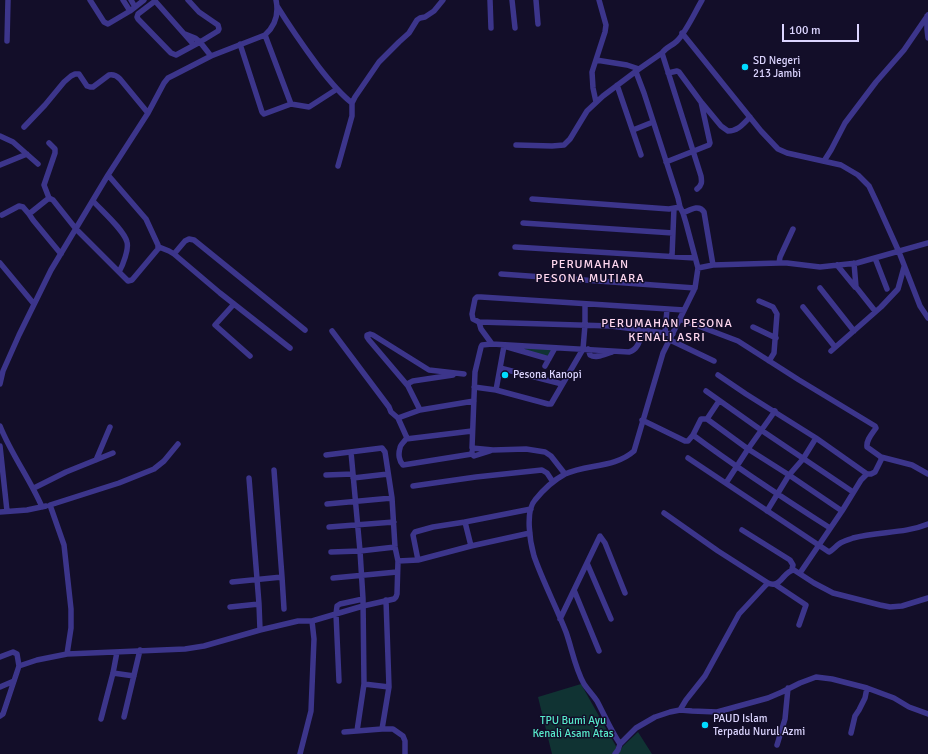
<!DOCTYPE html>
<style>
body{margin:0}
#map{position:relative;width:928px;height:754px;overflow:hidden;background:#130e29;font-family:Signika,sans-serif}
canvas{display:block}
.scale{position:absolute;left:782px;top:24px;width:77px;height:18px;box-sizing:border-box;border:2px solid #dcd5ff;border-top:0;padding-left:5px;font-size:12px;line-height:14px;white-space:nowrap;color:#dcd5ff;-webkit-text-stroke:3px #130e29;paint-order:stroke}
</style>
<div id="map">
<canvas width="928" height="754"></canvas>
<div class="scale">100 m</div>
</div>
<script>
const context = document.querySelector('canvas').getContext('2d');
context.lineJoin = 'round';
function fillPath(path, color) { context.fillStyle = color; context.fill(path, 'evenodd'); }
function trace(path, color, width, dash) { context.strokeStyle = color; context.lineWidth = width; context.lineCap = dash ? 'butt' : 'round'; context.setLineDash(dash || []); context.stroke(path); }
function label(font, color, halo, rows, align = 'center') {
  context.font = font + ' Signika,sans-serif'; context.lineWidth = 3; context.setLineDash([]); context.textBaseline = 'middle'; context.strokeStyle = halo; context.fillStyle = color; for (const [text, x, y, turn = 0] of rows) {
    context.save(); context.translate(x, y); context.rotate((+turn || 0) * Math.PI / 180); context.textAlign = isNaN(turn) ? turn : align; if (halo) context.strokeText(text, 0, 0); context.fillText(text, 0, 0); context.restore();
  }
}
fillPath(new Path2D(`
 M 517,347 L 552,349 L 548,357 Z
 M 581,684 L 617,748 L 612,754 L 552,754 L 538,697 Z
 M 638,732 L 652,754 L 618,754 L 623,746 Z`), '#103333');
trace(new Path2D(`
 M 90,0 L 104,22 L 108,24 L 130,11 L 144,0
 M 123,0 L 130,11
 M 131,0 L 135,7
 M 490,0 L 491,28
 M 512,0 L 515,28
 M 536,0 L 538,24
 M 277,6 C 290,27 304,47 318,66 C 328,79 339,93 352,103 L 355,97 L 379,62 L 399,42 L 409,33 L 417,20 L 420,18 L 425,17 L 434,11 L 443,0
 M 927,16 L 927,29 L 928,38
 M 682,33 L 761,131 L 778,149 L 787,153 L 841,165 L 858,175 L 869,186 L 877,203 L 899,252 L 920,306 L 928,318
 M 185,34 L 195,38 L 200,42 L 218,31 L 219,29 L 218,25 L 215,23 L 199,12 L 188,0
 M 265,35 L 291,104
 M 7,41 L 8,0
 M 240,44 L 262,112 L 264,114 L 291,104 L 309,107 L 337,89
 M 194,45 L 155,1 L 138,14 L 137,17 L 138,19 L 171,53 L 176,55 L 200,42 L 211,56
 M 662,53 L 701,176 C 702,182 702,185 697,189
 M 596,60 L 627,65 L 639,69
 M 617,85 L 641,155
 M 596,102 L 593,88 L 592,72 L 605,32 L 606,25 L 599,0
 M 702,103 L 721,126 L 728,131 C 738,131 743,124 750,117
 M 24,127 L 45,105 L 64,82 L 71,76 L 75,74 L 79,74 L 87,86 L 90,87 L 93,87 L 109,75 C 114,74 117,76 120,79 L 148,113
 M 633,130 L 653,122
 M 0,136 L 13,142 L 38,164
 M 49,143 L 55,149 L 55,153 L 44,185 L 49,198
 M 516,145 L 552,146 L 564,145 L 570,139 L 587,111 L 603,96 L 639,69 L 662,53 C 666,47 672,46 677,41 C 686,32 695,12 702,0
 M 824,161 L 831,150 L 845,123 L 876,82 L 904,50 L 928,15
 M 666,162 L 709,145 L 710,143 L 701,102 L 679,72 L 677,71 L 668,73
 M 0,165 L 27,154
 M 338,166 L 352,116 L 352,103
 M 108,175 L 146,219 L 158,245 L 158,249 L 132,280 L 128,281 L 119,272
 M 532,199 L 669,209 L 680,207
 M 683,213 C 690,210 699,204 704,212 L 713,265
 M 2,215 L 19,206 L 23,207 L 29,214
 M 523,223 L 673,233
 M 159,247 L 169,251 L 174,254 L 220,293 L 290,348
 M 515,247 L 695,258
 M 61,254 L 33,220 L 29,214 L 49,198 L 53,200 L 76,229 L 119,272 C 123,265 129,249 127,242 C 124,230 102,211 93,201
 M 174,254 L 185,241 L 189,239 L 194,240 L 305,330
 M 672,256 L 674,208
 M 875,258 L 887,289
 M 0,263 L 34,304
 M 779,263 L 780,257 L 793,229
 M 854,263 L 856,287 L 875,311
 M 837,265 L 855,287
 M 698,268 L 713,265 L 779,263 L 787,263 L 820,267 L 857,263 L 928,243
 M 501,274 L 695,288
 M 820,288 L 854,331
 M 759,301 L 773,307 L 777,314 L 774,353 L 769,361
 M 234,304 L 215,325 L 250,356
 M 803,307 L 835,347
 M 680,319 L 738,341 L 799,380 L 875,426 L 876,428 C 872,434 866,440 867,447 L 881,457 L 881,460 L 875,472 L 871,474 L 867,474 L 861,480 L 842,511 L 800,573
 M 479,322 L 481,329 L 492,344 L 629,352 C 639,349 640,339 643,330
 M 753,327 L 776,338
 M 332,331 L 389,407 L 391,412 L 398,418 L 420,410 L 474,401
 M 665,333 L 667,309
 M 673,334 L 611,326 L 479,322 L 473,319 L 472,314 L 475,299 L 477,297 L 481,297 L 684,310
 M 670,340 L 714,361
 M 492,344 L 482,345 L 481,347 L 475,372 L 472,448 L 493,450 L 526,449 L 545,452 L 551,456 L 565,474
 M 588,349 L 590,355 C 596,359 605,354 612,352
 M 831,351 L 881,307 L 898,289 L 904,267
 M 545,366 L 555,348
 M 500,368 L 562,384
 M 718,375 L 746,394 L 816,438 L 867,474
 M 0,384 L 3,371 L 19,335 L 51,270 L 108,175 L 148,113 L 164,83 L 168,78 L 174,75 L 211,56 L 265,35 C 276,25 279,14 276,0
 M 408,386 L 369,340 L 367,337 L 367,335 L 370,334 L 373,335 L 429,370 L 464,374
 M 474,387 L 496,390 L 548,404 L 551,404 L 583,349 L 585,325 L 585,304
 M 496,390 L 504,346 L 549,359
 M 706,391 L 761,430 L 853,492
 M 420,410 L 408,386 L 409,383 L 413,381 L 453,375
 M 398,418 L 407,438 L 406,439 C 404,442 400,445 400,448 C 398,454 399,461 403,465 L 472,454
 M 707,419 L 719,401
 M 642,420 L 685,441 L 688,441 L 693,435 L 701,419 L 707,419 L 748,449 L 789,475 L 842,511
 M 0,426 C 11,454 30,479 42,507
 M 693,435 C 737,468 783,498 830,528
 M 406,439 L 472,431
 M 0,446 L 7,511
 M 351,452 L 360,551 L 363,599 L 364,684 L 357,731
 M 472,452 L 472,454 L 474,456 L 490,451
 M 881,457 L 912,465 L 928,474
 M 688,458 L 829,552 C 833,550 835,547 839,544 C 843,541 848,540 853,538 C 878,531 904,534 928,524
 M 96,460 L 110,427
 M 326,475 L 353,474
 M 249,478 L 259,604 L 260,630
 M 353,478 L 388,474
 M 726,483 L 748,449 L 775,411
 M 413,486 L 476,477 L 542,470 L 547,473 L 553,482
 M 34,488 L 66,472 L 113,453
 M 327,504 L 392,498
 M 767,511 L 789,475 L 803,459 L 816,438
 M 0,512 L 27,510 L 46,506
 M 664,513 L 718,551 L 768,583
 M 465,522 L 471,546
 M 329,527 L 394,522
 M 742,530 L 790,560 L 793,565 L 792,569
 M 331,552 L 360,551 L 395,547
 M 418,560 L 413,535 L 415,532 L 433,527 L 465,522 L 531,509
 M 398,561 L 418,560 L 471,546 L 530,533
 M 587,563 L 611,619
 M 282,577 L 284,609
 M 333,578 L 397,572
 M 232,582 L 282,577 L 274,470
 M 776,585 L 806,605 L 799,625
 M 574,590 L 599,651
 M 230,607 L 259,604
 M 560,619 L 600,536 L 605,543 L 625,593
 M 67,654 L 71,628 L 71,609 L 64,545 L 50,505 L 119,483 L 154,469 L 164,461 L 178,444
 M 0,657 L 13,652 L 17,654 L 19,666 L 3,714 L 0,716
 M 19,666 L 37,660 L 67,654 L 185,649 L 204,646 L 260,630 L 298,621 L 312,621 L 363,606 L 394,599 L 396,597 L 397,594 L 398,561 L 395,547 L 392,498 L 385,452 L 382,448 L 326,455
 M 113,673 L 134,676
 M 339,681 L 336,614 L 337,606 L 340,604 L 363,599
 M 364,684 L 389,687
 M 0,687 L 14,681
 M 680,710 L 686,700 L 705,676 L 739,614 L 766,585 L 768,583 C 781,589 783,571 794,570 L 814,583 L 833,593 L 880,605 L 890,607 L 902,606 L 928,598
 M 124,717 L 140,650
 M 101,719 L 113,673 L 117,652
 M 382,729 L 389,687 L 386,600
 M 344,732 L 382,729 L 393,729 L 403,736 L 405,741 L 405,754
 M 851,733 L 855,716 L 859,710 L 865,698 L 867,688
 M 620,744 C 610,729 605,716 597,701 C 593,695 588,690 584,684 C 575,668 572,649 566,632 C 556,606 543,582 534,556 C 530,542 525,511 535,500 C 543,490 554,480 565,474 C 587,464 615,468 634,451 L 663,353 L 695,288 L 698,268 L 686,223 L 683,213 L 680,207 L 678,198 L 644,93 L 636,72
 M 777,745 L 785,719 L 788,688
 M 300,754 L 311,711 L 314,639 L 312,621
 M 615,754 L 618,750 L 620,744 L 636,728 L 655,717 L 670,712 L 680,710 L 692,711 L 717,712 L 728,709 L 768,698 L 782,692 L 800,683 L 816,677 L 832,679 L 867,688 L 894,698 L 909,707 L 928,714`), '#3c358b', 5.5);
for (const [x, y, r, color] of [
 [745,67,4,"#01dcff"],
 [505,375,4,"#01dcff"],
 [705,725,4,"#01dcff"]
]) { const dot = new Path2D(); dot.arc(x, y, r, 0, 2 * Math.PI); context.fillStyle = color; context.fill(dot); trace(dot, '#130e29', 1.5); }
label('11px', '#dcd5ff', '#130e29', [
 ["SD Negeri",753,61],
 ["213 Jambi",753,74],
 ["Pesona Kanopi",513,375],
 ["PAUD Islam",713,719],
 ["Terpadu Nurul Azmi",713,732]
], 'left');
label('11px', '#57e9ca', '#130e29', [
 ["TPU Bumi Ayu",573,721],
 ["Kenali Asam Atas",573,734]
]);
context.letterSpacing = '1px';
label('12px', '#ffd7ef', '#130e29', [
 ["PERUMAHAN",590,265],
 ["PESONA MUTIARA",590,279],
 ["PERUMAHAN PESONA",667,324],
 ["KENALI ASRI",667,338]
]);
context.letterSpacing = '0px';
</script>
